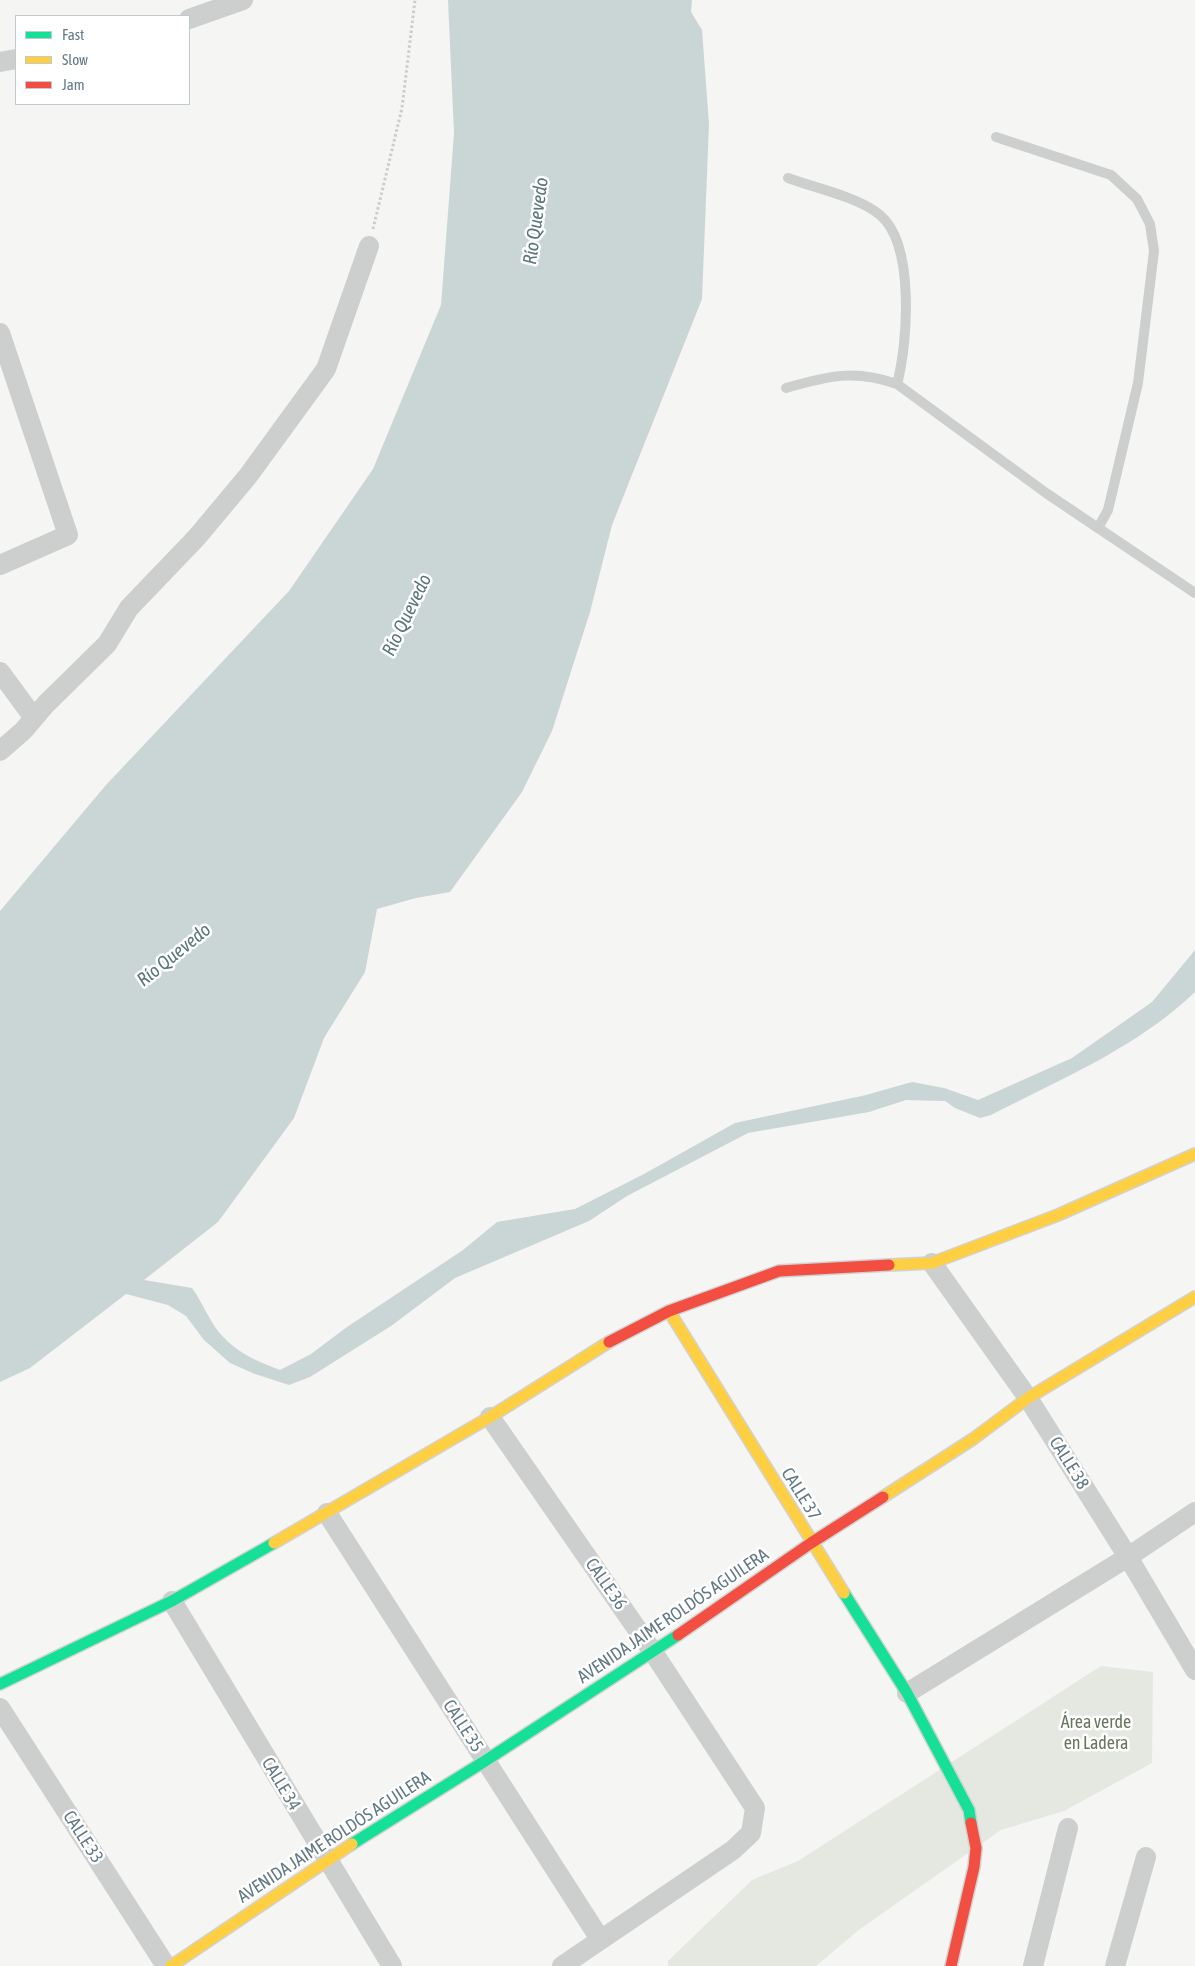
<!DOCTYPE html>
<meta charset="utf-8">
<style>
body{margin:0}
#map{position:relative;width:1195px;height:1966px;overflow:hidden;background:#f5f5f3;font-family:"Asap Condensed",sans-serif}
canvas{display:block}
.legend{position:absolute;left:15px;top:15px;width:175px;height:90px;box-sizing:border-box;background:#fff;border:1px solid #c1cacf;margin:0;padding:6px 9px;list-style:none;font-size:15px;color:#637a86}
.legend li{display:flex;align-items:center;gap:10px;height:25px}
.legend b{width:25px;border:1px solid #c1cacf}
</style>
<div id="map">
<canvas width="1195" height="1966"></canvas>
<ul class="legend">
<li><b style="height:6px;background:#16e098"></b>Fast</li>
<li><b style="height:6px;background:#ffcf43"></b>Slow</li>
<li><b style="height:6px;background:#f24e42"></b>Jam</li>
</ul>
</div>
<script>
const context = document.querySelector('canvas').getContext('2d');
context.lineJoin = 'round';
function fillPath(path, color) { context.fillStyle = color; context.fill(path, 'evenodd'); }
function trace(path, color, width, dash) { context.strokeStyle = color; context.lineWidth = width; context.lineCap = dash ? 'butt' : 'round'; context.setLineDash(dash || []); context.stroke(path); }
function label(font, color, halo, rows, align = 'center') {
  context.font = font + ' "Asap Condensed",sans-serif'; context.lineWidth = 5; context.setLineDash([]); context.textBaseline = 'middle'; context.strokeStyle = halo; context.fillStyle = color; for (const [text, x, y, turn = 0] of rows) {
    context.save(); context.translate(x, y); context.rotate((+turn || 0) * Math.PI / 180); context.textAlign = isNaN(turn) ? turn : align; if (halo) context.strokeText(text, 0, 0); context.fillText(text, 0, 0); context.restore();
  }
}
fillPath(new Path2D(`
 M 1101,1666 L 1153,1672 L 1152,1763 L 1064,1811 L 1001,1830 L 860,1929 L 816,1966 L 668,1966 L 668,1961 L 752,1880 L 798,1861 Z`), '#e5e8e1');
fillPath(new Path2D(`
 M 448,0 L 692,0 L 691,12 L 702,30 L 709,124 L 702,299 L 612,525 L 590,612 L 552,731 L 522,792 L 450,892 L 416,898 L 377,909 L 365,972 L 324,1038 L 294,1118 L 218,1222 L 144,1280 L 192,1288 C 202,1302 208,1318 218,1331 C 235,1352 256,1361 280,1370 L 311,1354 L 347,1327 L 463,1250 L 497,1222 L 575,1209 L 644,1174 L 735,1123 L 866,1095 L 912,1082 L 944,1088 L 978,1100 L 1072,1058 L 1152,1002 L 1195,950 L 1195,992 C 1138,1047 1061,1079 991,1115 L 980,1118 L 955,1108 L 945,1101 L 906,1100 L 869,1112 L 748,1133 L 627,1196 L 589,1221 L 455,1278 L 391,1326 L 356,1348 L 310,1377 L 289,1385 L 255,1374 L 230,1363 L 204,1340 L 186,1316 L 168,1305 L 126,1294 L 30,1368 L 0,1382 L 0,911 L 106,785 L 289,591 L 373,469 L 441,305 L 454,133 Z`), '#cad5d6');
const fast = new Path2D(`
 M 844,1593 L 907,1693 L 969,1810 L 971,1823
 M 0,1684 L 172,1601 L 274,1543
 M 352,1844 L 485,1761 L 678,1635`);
const slow = new Path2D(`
 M 889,1265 L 932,1263 L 1058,1215 L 1195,1154
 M 669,1311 L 844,1593
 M 883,1497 L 973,1439 L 1028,1398 L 1195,1297
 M 274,1543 L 490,1417 L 609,1342
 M 171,1966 L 352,1844`);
const jam = new Path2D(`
 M 609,1342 L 669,1311 L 779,1271 L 889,1265
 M 678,1635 L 811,1543 L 883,1497
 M 951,1966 L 974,1867 L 976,1848 L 971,1823`);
trace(fast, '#d1d3d3', 14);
trace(slow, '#d1d3d3', 14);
trace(jam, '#d1d3d3', 14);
trace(new Path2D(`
 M 373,229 L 402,108 L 415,0`), '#cacccd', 3, [2.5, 2.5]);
trace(new Path2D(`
 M 996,137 L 1111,175 L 1137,199 L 1150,224 L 1154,251 L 1138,383 L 1108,510 L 1098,528
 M 788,178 C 815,188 859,197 880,215 C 915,244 908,343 897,384
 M 786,388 C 828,376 854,369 897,384 L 1046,493 L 1195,593`), '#cdcece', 10);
trace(new Path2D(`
 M 189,19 L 243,0
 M 0,62 L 16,59
 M 0,333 L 68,535 L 0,565
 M 0,672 L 34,718
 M 0,751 L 23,731 L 46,704 L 107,644 L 129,608 L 197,537 L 248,476 L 326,369 L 369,246
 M 932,1263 L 1028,1398 L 1128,1557 L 1195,1670
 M 490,1417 L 653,1652 L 755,1808 L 751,1833 L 733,1850 L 562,1966
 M 327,1513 L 600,1939
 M 172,1601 L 392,1966
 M 907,1693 L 1128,1557 L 1195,1512
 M 0,1708 L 166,1966
 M 1033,1966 L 1068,1828
 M 1115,1966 L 1146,1857`), '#cdcece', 20);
trace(fast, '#16e098', 11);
trace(slow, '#ffcf43', 11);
trace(jam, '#f24e42', 11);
label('18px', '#637a86', '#fff', [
 ["CALLE 38",1069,1463,58],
 ["CALLE 37",801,1494,58],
 ["CALLE 36",606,1584,55],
 ["AVENIDA JAIME ROLDÓS AGUILERA",673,1616,-34],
 ["CALLE 35",463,1726,57],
 ["CALLE 34",281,1784,59],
 ["CALLE 33",83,1837,57],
 ["AVENIDA JAIME ROLDÓS AGUILERA",334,1837,-33]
]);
label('18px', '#66775e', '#fff', [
 ["Área verde",1096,1722],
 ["en Ladera",1096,1743]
]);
label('italic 19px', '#5a767c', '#fff', [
 ["Río Quevedo",536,221,-82],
 ["Río Quevedo",407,615,-64],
 ["Río Quevedo",174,955,-39]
]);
</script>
